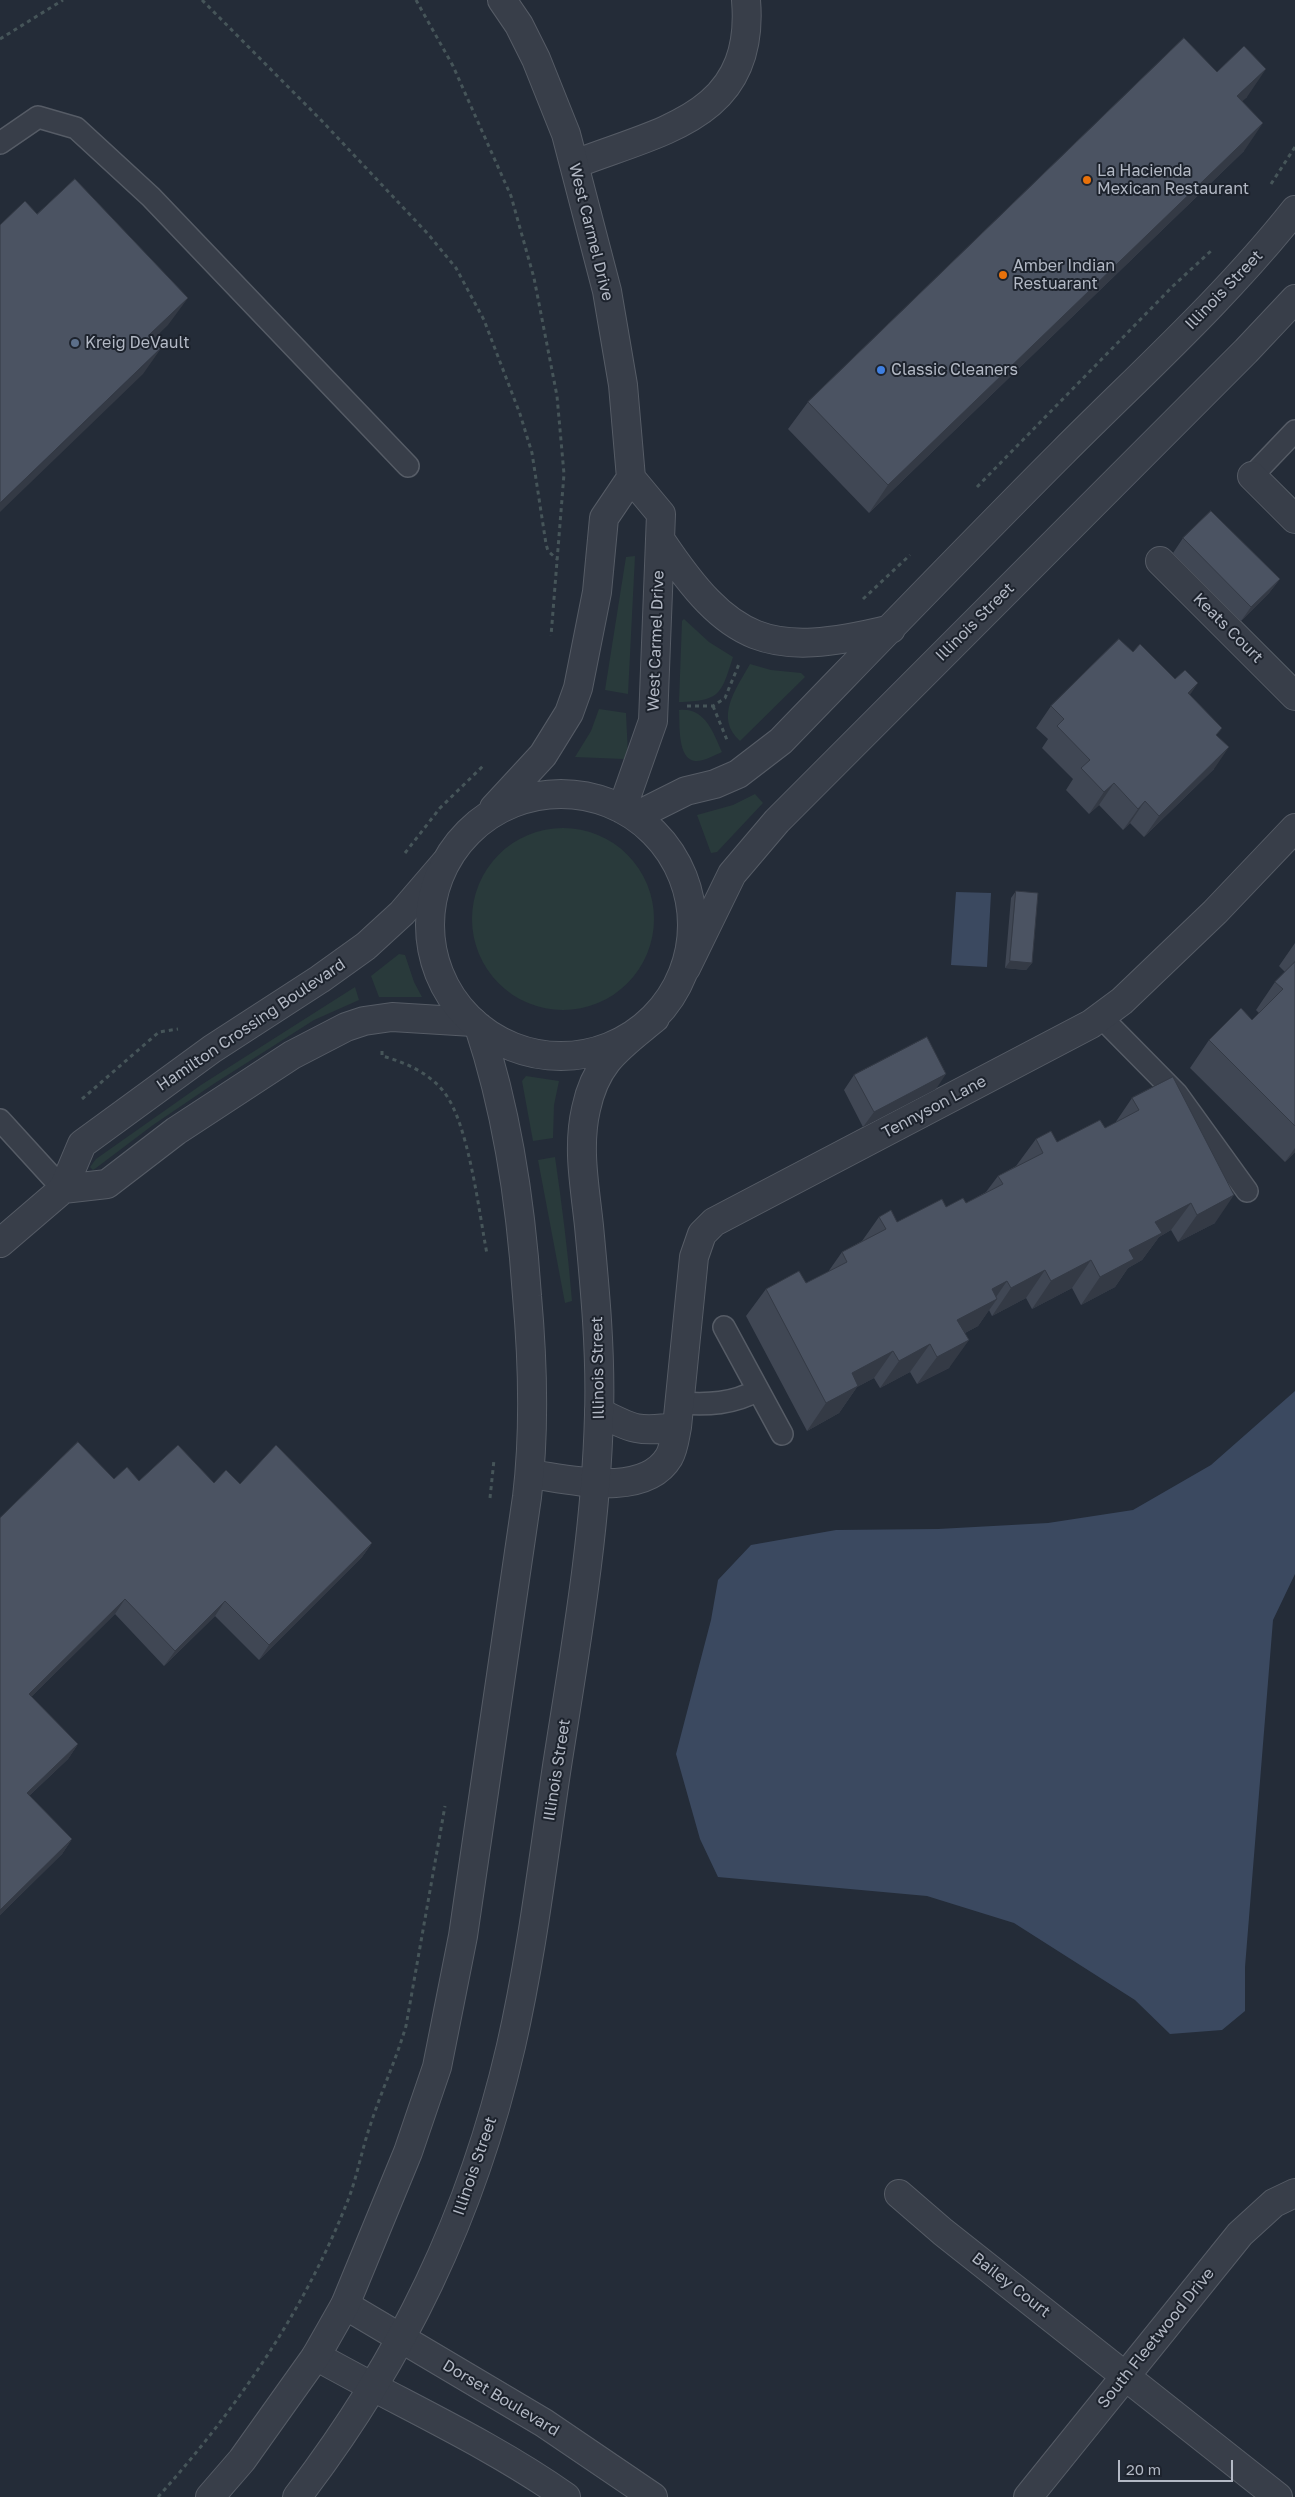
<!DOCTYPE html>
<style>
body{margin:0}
#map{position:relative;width:1295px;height:2497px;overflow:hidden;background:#242c38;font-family:"Golos Text",sans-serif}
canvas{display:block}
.scale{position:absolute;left:1118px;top:2460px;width:115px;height:22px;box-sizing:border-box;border:2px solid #b3b9c5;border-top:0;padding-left:6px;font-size:15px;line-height:18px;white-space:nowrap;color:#b3b9c5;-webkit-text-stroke:4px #1d232d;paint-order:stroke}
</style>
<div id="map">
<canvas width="1295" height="2497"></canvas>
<div class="scale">20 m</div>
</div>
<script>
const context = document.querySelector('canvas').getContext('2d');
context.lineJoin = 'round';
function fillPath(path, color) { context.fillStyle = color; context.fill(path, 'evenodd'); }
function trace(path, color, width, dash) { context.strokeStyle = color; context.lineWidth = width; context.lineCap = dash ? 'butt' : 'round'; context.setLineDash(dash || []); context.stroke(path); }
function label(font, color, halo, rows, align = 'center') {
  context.font = font + ' "Golos Text",sans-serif'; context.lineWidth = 4; context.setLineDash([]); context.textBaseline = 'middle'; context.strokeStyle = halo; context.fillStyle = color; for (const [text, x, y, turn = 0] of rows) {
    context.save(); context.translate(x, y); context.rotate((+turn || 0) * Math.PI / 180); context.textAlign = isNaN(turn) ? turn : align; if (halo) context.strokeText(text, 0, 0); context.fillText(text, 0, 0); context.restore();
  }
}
fillPath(new Path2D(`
 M 635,556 L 628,694 L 605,690 L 626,557 Z
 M 684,619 L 709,642 L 733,657 C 721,694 721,701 679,702 L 682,621 Z
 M 750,664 L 771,670 L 801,673 L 805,677 L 740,741 C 714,718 736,689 750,664 Z
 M 599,709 L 626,713 L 628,755 L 624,759 L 575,757 L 591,731 Z
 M 679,710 C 705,707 713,732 722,752 C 715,755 703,762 695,761 C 677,759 680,723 679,710 Z
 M 755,794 L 763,803 L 717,852 L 711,853 L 697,815 L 733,805 Z
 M472 919a91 91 0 1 1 182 0a91 91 0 1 1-182 0Z
 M 399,954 L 405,955 L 414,982 L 422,997 L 379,997 L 371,976 Z
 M 355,987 L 359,1000 L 314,1020 L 215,1083 L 153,1125 L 96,1168 L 93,1170 L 90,1167 L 96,1159 L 201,1085 Z
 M 526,1076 L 559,1081 L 554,1105 L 553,1138 L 533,1141 L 522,1081 Z
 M 555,1157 C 562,1205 568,1253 572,1301 L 565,1303 L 538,1160 Z`), '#293a3b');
fillPath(new Path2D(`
 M 956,892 L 991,893 L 987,967 L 951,965 Z
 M 1295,1391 L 1295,1574 L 1273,1620 L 1245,1967 L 1245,2011 L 1222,2030 L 1170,2034 L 1135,2000 L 1014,1923 L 927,1896 L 718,1877 L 700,1839 L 676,1754 L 711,1620 L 718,1580 L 751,1545 L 836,1530 L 938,1529 L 1048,1523 L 1133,1510 L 1211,1465 Z`), '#3b4960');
const service = new Path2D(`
 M 0,143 L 38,117 L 76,128 L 151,197 L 408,466
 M 1252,476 L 1295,431
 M 1101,1017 L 1177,1094 L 1247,1191
 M 0,1120 L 63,1189
 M 724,1327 L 782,1434
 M 680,1403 C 708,1405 733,1404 758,1390`);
const minor = new Path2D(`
 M 575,164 C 662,130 756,117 746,0
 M 1252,476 L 1295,519
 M 1160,561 L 1295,696
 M 63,1189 L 107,1184 L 176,1131 L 292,1055 L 346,1027 L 364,1021 L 392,1017 L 473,1022
 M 0,1243 L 63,1189 L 82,1144 L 212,1049 L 320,979 L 366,946 L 402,913 L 445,863
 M 599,1412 C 634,1430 638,1432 677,1427
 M 530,1474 C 568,1479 644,1499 669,1457 C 674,1448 675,1437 677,1427 L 694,1257 L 702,1234 L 714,1222 L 1091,1024 L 1122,1001 L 1215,912 L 1295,828
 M 899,2194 L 943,2232 L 1278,2497
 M 345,2305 L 544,2423 L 653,2497
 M 316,2356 C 399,2403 488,2442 566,2497
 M 1028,2497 L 1240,2234 L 1274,2203 L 1295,2193`);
const tertiary = new Path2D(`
 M 502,0 L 519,25 L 536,59 L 566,134 L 607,291 L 623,385 L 631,478 L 661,514 L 653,721 L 622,809
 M 660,539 C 730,644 768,659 891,629
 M430 925a131 131 0 1 1 262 0a131 131 0 1 1-262 0Z
 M 494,808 L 543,755 L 569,713 L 578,688 L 597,592 L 604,518 L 631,478
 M 636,816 L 686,791 L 715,784 L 738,774 L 781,741 C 875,644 968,547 1063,452 C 1142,373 1226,297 1295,210
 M 686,968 L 732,874 L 777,821 L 1246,351 L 1295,299
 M 210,2497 L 242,2460 L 316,2356 L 345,2305 L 408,2152 L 437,2067 L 463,1936 L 527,1497 C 535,1430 533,1363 527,1296 C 521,1205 508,1114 479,1027
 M 297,2497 C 402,2360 472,2215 511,2046 C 532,1954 543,1859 557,1766 C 575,1650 596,1533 599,1415 C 601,1352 595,1289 589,1226 C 585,1187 577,1148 586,1109 C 596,1061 620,1047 655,1018`);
trace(service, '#565c66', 24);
trace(minor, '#565c66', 30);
trace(tertiary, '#565c66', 30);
trace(new Path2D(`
 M 202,0 L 322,121 L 428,234 L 456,268 L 484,320 L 520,414 L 532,453 L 546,544 L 548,551 L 558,560
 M 416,0 L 453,66 L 511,196 L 534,278 L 557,396 L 564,474 L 551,636
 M 0,39 L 63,0
 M 1271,184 L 1295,147
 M 977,487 L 1173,286 L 1212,250
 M 863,599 L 910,555
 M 687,706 L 713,706 L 725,698 L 739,664
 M 713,706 L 727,740
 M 405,853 L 440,808 L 484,765
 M 382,1051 L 382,1056 C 405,1062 429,1073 444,1092 C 469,1124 479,1213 487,1254
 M 82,1099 L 159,1032 L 178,1029
 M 490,1498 L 494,1460
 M 158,2497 C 235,2411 303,2313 346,2205 C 357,2179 361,2152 370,2126 C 381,2092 396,2060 406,2026 L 445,1806`), '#465559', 3, [4, 4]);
trace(service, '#383e49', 21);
trace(minor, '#383e49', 28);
trace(tertiary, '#383e49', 28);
fillPath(new Path2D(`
 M 1217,72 L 1247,97 L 1242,101 L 1244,151 L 869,513 L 788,429 L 808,402 Z
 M 1183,538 L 1280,579 L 1269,593 L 1241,621 L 1173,553 Z
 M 1133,652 L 1190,695 L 1217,736 L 1214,769 L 1144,837 L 1130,823 L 1123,830 L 1099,805 L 1089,814 L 1066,790 L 1073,779 L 1042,748 L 1048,739 L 1036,728 L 1051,706 Z
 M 1016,891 L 1032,963 L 1026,970 L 1005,968 L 1011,898 Z
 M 1295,943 L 1295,1152 L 1285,1162 L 1190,1068 L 1209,1040 L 1252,1020 L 1259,1013 L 1256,1010 L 1275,982 L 1285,972 L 1279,966 Z
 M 854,1075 L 936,1089 L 863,1127 L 844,1090 Z
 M 1132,1098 L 1215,1223 L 1178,1242 L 1171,1230 L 1159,1237 L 1142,1260 L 1128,1268 L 1115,1287 L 1081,1305 L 1072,1288 L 1032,1309 L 1026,1298 L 992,1316 L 989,1310 L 978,1326 L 965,1333 L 949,1368 L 917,1384 L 910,1372 L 880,1388 L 874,1378 L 857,1387 L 839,1413 L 807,1431 L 746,1316 L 766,1289 L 806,1283 L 828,1272 L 842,1252 L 862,1241 L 879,1217 L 897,1222 L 946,1207 L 966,1203 L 986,1192 L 998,1176 L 1016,1166 L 1036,1139 L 1057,1142 L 1105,1128 L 1115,1123 Z
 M 114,1479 L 139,1481 L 240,1484 L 372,1543 L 362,1557 L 259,1660 L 215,1616 L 164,1666 L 115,1614 L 31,1697 L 78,1744 L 68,1759 L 29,1796 L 72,1839 L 62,1854 L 0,1915 L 0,1518 Z`), '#404754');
fillPath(new Path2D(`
 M 1266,69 L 1247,97 L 1218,124 L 1237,96 Z
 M 1263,123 L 1244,151 L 869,513 L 888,485 Z
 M 188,298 L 168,325 L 130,362 L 150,334 Z
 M 162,347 L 143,374 L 0,512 L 0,503 Z
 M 1280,579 L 1269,593 L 1241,621 L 1251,607 Z
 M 1198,683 L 1183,705 L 1188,693 Z
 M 1229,747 L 1214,769 L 1144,837 L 1159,816 Z
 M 1114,783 L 1099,805 L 1089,814 L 1104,792 Z
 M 1145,801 L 1130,823 L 1123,830 L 1138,809 Z
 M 1010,961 L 1032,963 L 1026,970 L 1005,968 Z
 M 946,1074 L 936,1089 L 863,1127 L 874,1112 Z
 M 1295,1148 L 1295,1152 L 1285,1162 Z
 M 1234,1195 L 1215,1223 L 1178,1242 L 1197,1215 Z
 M 1191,1203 L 1171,1230 L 1159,1237 L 1142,1260 L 1128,1268 L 1115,1287 L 1081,1305 L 1100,1277 L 1129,1250 L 1155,1222 Z
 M 1091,1260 L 1072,1288 L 1032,1309 L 1051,1281 Z
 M 1045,1270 L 1026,1298 L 992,1316 L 1011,1288 Z
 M 1007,1281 L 994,1300 L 997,1299 L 978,1326 L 938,1347 L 957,1320 L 992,1289 Z
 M 969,1340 L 949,1368 L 917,1384 L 937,1357 Z
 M 930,1344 L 910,1372 L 880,1388 L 899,1361 Z
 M 893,1351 L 874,1378 L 857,1387 L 839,1413 L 807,1431 L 826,1403 L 852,1373 Z
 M 372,1543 L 362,1557 L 259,1660 L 269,1645 Z
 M 125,1599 L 115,1614 L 19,1709 L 29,1694 Z
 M 225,1601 L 215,1616 L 164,1666 L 175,1651 Z
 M 78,1744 L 68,1759 L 16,1808 L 27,1793 Z
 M 72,1839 L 62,1854 L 0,1915 L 0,1910 Z`), '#343a45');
const building = new Path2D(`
 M 1184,38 L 1217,72 L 1244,46 L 1266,69 L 1237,96 L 1263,123 L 888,485 L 808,402 Z
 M 75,179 L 188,298 L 150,334 L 162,347 L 0,503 L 0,225 L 25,201 L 37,214 Z
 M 1211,511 L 1280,579 L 1251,607 L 1183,538 Z
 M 1119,639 L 1133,652 L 1140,644 L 1175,679 L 1185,670 L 1198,683 L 1188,693 L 1222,728 L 1216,735 L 1229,747 L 1159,816 L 1145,801 L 1138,809 L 1114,783 L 1104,792 L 1081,768 L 1090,760 L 1057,726 L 1064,719 L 1051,706 Z
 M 1016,891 L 1038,893 L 1032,963 L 1010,961 Z
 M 1295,962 L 1295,1126 L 1209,1040 L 1241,1008 L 1252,1020 L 1283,989 L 1275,982 Z
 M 927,1037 L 946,1074 L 874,1112 L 854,1075 Z
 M 1173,1077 L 1234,1195 L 1197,1215 L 1191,1203 L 1155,1222 L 1162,1233 L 1129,1250 L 1134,1259 L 1100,1277 L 1091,1260 L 1051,1281 L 1045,1270 L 1011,1288 L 1007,1281 L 992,1289 L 997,1299 L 957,1320 L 969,1340 L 937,1357 L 930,1344 L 899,1361 L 893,1351 L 852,1373 L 858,1386 L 826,1403 L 766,1289 L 799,1271 L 806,1283 L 847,1262 L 842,1252 L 886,1229 L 879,1217 L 891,1210 L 897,1222 L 942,1199 L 946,1207 L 963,1198 L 966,1203 L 1003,1184 L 998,1176 L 1043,1153 L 1036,1139 L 1051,1131 L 1057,1142 L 1100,1120 L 1105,1128 L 1139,1110 L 1132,1098 Z
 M 78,1442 L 114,1479 L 127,1467 L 139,1481 L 178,1445 L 214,1483 L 226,1470 L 240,1484 L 276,1445 L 372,1543 L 269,1645 L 225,1601 L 175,1651 L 125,1599 L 29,1694 L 78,1744 L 27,1793 L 72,1839 L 0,1910 L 0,1518 Z`);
fillPath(building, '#4b5362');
trace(building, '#343a45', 1);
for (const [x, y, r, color] of [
 [1087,180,5,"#e8710a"],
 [1003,275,5,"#e8710a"],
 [75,343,5,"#5c6f8a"],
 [881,370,5,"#3f7fe0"]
]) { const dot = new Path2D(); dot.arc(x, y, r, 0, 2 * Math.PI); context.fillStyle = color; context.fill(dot); trace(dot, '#1d232d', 2); }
label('16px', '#b3b9c5', '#1d232d', [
 ["La Hacienda",1097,171],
 ["Mexican Restaurant",1097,189],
 ["Amber Indian",1013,266],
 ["Restuarant",1013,284],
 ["Kreig DeVault",85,343],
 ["Classic Cleaners",891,370]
], 'left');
label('16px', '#b3b9c5', '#1d232d', [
 ["West Carmel Drive",591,232,76],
 ["Illinois Street",1224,290,-46],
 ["Illinois Street",975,622,-45],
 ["Keats Court",1228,628,45],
 ["West Carmel Drive",656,641,-88],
 ["Hamilton Crossing Boulevard",251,1025,-34],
 ["Tennyson Lane",934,1107,-28],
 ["Illinois Street",598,1368,-91],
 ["Illinois Street",557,1770,-81],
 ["Illinois Street",475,2166,-71],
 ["Bailey Court",1011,2285,38],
 ["South Fleetwood Drive",1156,2338,-51],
 ["Dorset Boulevard",501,2398,31]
]);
</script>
